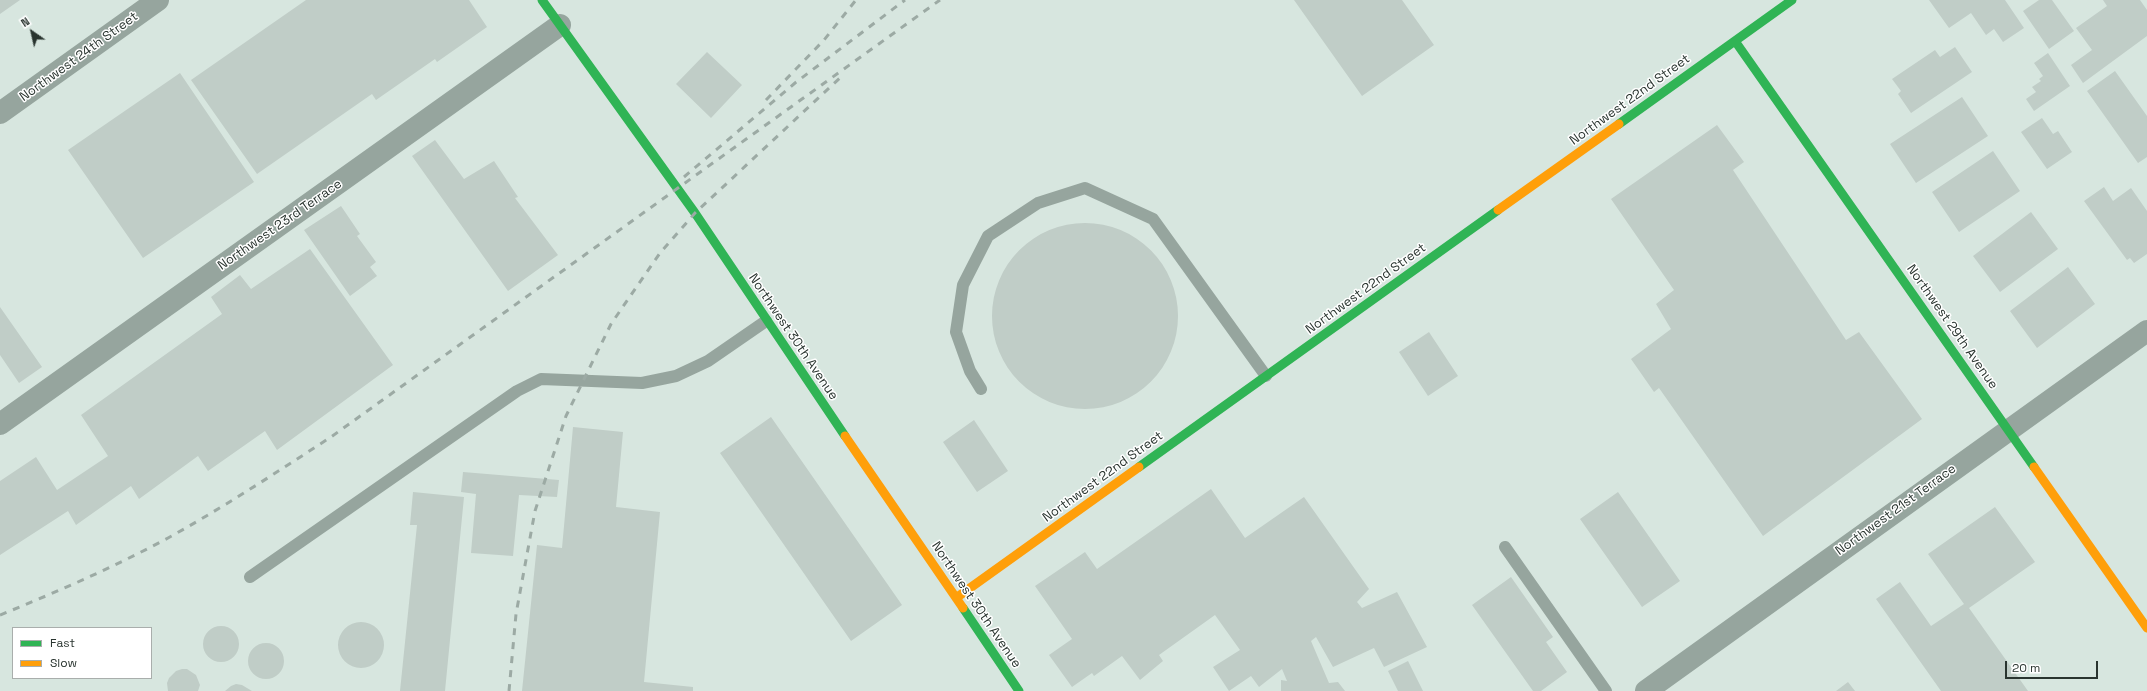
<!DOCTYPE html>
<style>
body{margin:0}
#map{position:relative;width:2147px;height:691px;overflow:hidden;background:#d7e6df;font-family:"Space Grotesk",sans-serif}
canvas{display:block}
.legend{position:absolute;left:12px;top:627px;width:140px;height:52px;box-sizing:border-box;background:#fff;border:1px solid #a9aeac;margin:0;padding:5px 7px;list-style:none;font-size:12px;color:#29342f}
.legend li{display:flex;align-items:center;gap:8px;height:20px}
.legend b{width:20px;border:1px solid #a9aeac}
.north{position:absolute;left:12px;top:12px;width:40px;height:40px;-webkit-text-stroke:3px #fff;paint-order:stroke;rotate:326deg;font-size:11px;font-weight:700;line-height:16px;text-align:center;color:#29342f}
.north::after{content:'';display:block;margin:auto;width:14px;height:18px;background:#29342f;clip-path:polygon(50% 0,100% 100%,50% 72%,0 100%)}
.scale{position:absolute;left:2005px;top:661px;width:93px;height:18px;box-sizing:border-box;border:2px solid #29342f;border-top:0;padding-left:5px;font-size:12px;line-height:14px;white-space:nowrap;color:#29342f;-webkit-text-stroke:3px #fff;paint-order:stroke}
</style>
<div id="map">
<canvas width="2147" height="691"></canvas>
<ul class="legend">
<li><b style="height:5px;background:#30b455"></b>Fast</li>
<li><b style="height:5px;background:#ff9f0a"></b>Slow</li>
</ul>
<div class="north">N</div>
<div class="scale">20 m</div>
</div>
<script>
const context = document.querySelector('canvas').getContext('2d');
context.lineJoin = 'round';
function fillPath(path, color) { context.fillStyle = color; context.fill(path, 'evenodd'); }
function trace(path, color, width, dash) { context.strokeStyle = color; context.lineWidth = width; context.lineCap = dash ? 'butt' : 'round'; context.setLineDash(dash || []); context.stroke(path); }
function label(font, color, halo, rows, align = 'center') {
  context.font = font + ' "Space Grotesk",sans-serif'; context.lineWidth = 3; context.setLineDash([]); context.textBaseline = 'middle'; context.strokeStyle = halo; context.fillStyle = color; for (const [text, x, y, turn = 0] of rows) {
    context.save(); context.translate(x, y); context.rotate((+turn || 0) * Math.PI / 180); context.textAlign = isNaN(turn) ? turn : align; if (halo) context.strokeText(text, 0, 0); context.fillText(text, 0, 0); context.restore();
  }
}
fillPath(new Path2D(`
 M 0,0 L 20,0 L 0,14 Z
 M 306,0 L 469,0 L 487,27 L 437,62 L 435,59 L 376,100 L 372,94 L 257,174 L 191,80 Z
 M 1294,0 L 1402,0 L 1434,45 L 1362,96 Z
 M 1929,0 L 2005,0 L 2024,28 L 2003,42 L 1994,29 L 1986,35 L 1971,13 L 1949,28 Z
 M 2039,0 L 2052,0 L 2074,31 L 2049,49 L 2023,11 Z
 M 2103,0 L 2140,0 L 2147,10 L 2147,36 L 2083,83 L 2071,65 L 2092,50 L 2076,28 L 2107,6 Z
 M 1955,47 L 1972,72 L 1911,113 L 1898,94 L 1901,91 L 1892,79 L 1935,50 L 1940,57 Z
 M 707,52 L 742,85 L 711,118 L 676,84 Z
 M 2048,53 L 2070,86 L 2034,111 L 2026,99 L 2036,92 L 2032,87 L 2041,81 L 2039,79 L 2043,76 L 2034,63 Z
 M 2115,71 L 2147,116 L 2147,157 L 2138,163 L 2087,91 Z
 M 180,73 L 254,182 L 143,258 L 68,150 Z
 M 1962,97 L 1988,136 L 1916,183 L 1890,144 Z
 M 2042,118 L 2053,134 L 2058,131 L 2072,152 L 2047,169 L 2021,132 Z
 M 1717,125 L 1744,162 L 1733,170 L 1846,340 L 1859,332 L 1922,419 L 1763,536 L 1659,388 L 1654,392 L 1631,359 L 1671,329 L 1656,304 L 1674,290 L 1611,199 Z
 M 435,140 L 464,179 L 494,161 L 518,197 L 515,198 L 558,255 L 508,291 L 412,156 Z
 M 1993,151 L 2020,191 L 1959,232 L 1932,192 Z
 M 2104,187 L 2113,201 L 2131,188 L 2147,211 L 2147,254 L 2134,263 L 2130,258 L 2127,260 L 2084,201 Z
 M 341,206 L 360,234 L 357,236 L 376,262 L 370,267 L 377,276 L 350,296 L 304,230 Z
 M 2031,212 L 2058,249 L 2000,292 L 1973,256 Z
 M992 316a93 93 0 1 1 186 0a93 93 0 1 1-186 0Z
 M 310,249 L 393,365 L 277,450 L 265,431 L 208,471 L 198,456 L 139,499 L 131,486 L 76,525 L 68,511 L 0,555 L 0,481 L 36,457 L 57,490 L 108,456 L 81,415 L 222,314 L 211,297 L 240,275 L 251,289 Z
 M 2068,267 L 2095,304 L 2037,348 L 2010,311 Z
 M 0,307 L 42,367 L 19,383 L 0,355 Z
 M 1429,332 L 1458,376 L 1428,396 L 1399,352 Z
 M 771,417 L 902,605 L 851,641 L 720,453 Z
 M 974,420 L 1008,471 L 977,492 L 943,442 Z
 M 573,427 L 623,432 L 616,507 L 660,512 L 644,682 L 693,687 L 693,691 L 522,691 L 537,545 L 562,548 Z
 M 463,472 L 559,480 L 557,497 L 519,495 L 513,556 L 471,553 L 476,494 L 461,492 Z
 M 1211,489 L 1245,538 L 1304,497 L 1369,589 L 1357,602 L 1362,608 L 1397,592 L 1427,647 L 1384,667 L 1374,648 L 1333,667 L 1316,637 L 1311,641 L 1329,683 L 1338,682 L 1345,691 L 1281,691 L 1281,680 L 1287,681 L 1282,669 L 1259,687 L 1251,676 L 1229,691 L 1213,667 L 1240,650 L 1215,615 L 1159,655 L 1163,661 L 1140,680 L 1122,656 L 1094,676 L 1092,673 L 1072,687 L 1049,655 L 1072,639 L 1035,586 L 1085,552 L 1097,569 Z
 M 413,492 L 464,497 L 445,691 L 400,691 L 417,525 L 410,525 Z
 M 1618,492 L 1680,581 L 1642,607 L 1580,519 Z
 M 1995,507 L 2035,562 L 1969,608 L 2028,691 L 1941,691 L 1876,599 L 1900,582 L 1931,626 L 1964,604 L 1928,554 Z
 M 1511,577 L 1553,637 L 1546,642 L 1567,672 L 1541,691 L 1533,691 L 1472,605 Z
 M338 645a23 23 0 1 1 46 0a23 23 0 1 1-46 0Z
 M203 644a18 18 0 1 1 36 0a18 18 0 1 1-36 0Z
 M248 661a18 18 0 1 1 36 0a18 18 0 1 1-36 0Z
 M 1408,661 L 1423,691 L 1398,691 L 1388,671 Z
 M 182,669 L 187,669 L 196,675 L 200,685 L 198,691 L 168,691 L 167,683 L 169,678 L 176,671 Z
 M 1848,682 L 1855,691 L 1836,691 Z
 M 236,684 L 242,685 L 252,691 L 225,691 L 231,686 Z`), '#c0cdc7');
trace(new Path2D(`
 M 981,389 L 970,371 L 956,332 L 963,285 L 988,236 L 1038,203 L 1085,188 L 1153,219 L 1266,376
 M 1505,547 L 1606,691
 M 250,577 L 517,391 L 541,379 L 642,383 L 676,376 L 708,361 L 766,321`), '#96a59e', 12);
trace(new Path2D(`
 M 0,113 L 158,0
 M 0,424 L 560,25
 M 1646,691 L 2147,331`), '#96a59e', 22);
trace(new Path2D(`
 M 542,0 L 695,213 L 845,436
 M 1735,41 L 2034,467
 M 1619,124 L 1792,0
 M 1139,467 L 1498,210
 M 963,608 L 1019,691`), '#30b455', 9);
trace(new Path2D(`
 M 1498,210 L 1619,124
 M 845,436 L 963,608
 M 2034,467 L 2147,628
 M 956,598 L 1139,467`), '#ff9f0a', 9);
trace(new Path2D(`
 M 766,100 L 824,40 L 856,0
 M 684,177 L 795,83 L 905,0
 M 0,615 C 57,592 114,567 168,538 C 224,507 277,472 331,437 L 940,0
 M 509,691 L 516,614 L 535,511 L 566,416 L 611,324 L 660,253 L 695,213 L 843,75`), '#9caaa4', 3, [7, 7]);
label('13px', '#29342f', '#fff', [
 ["Northwest 24th Street",79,57,-36],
 ["Northwest 22nd Street",1630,100,-36],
 ["Northwest 23rd Terrace",280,225,-35],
 ["Northwest 22nd Street",1366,289,-36],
 ["Northwest 29th Avenue",1952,327,55],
 ["Northwest 30th Avenue",793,337,56],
 ["Northwest 22nd Street",1103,477,-36],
 ["Northwest 21st Terrace",1896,510,-36],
 ["Northwest 30th Avenue",976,605,56]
]);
</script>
